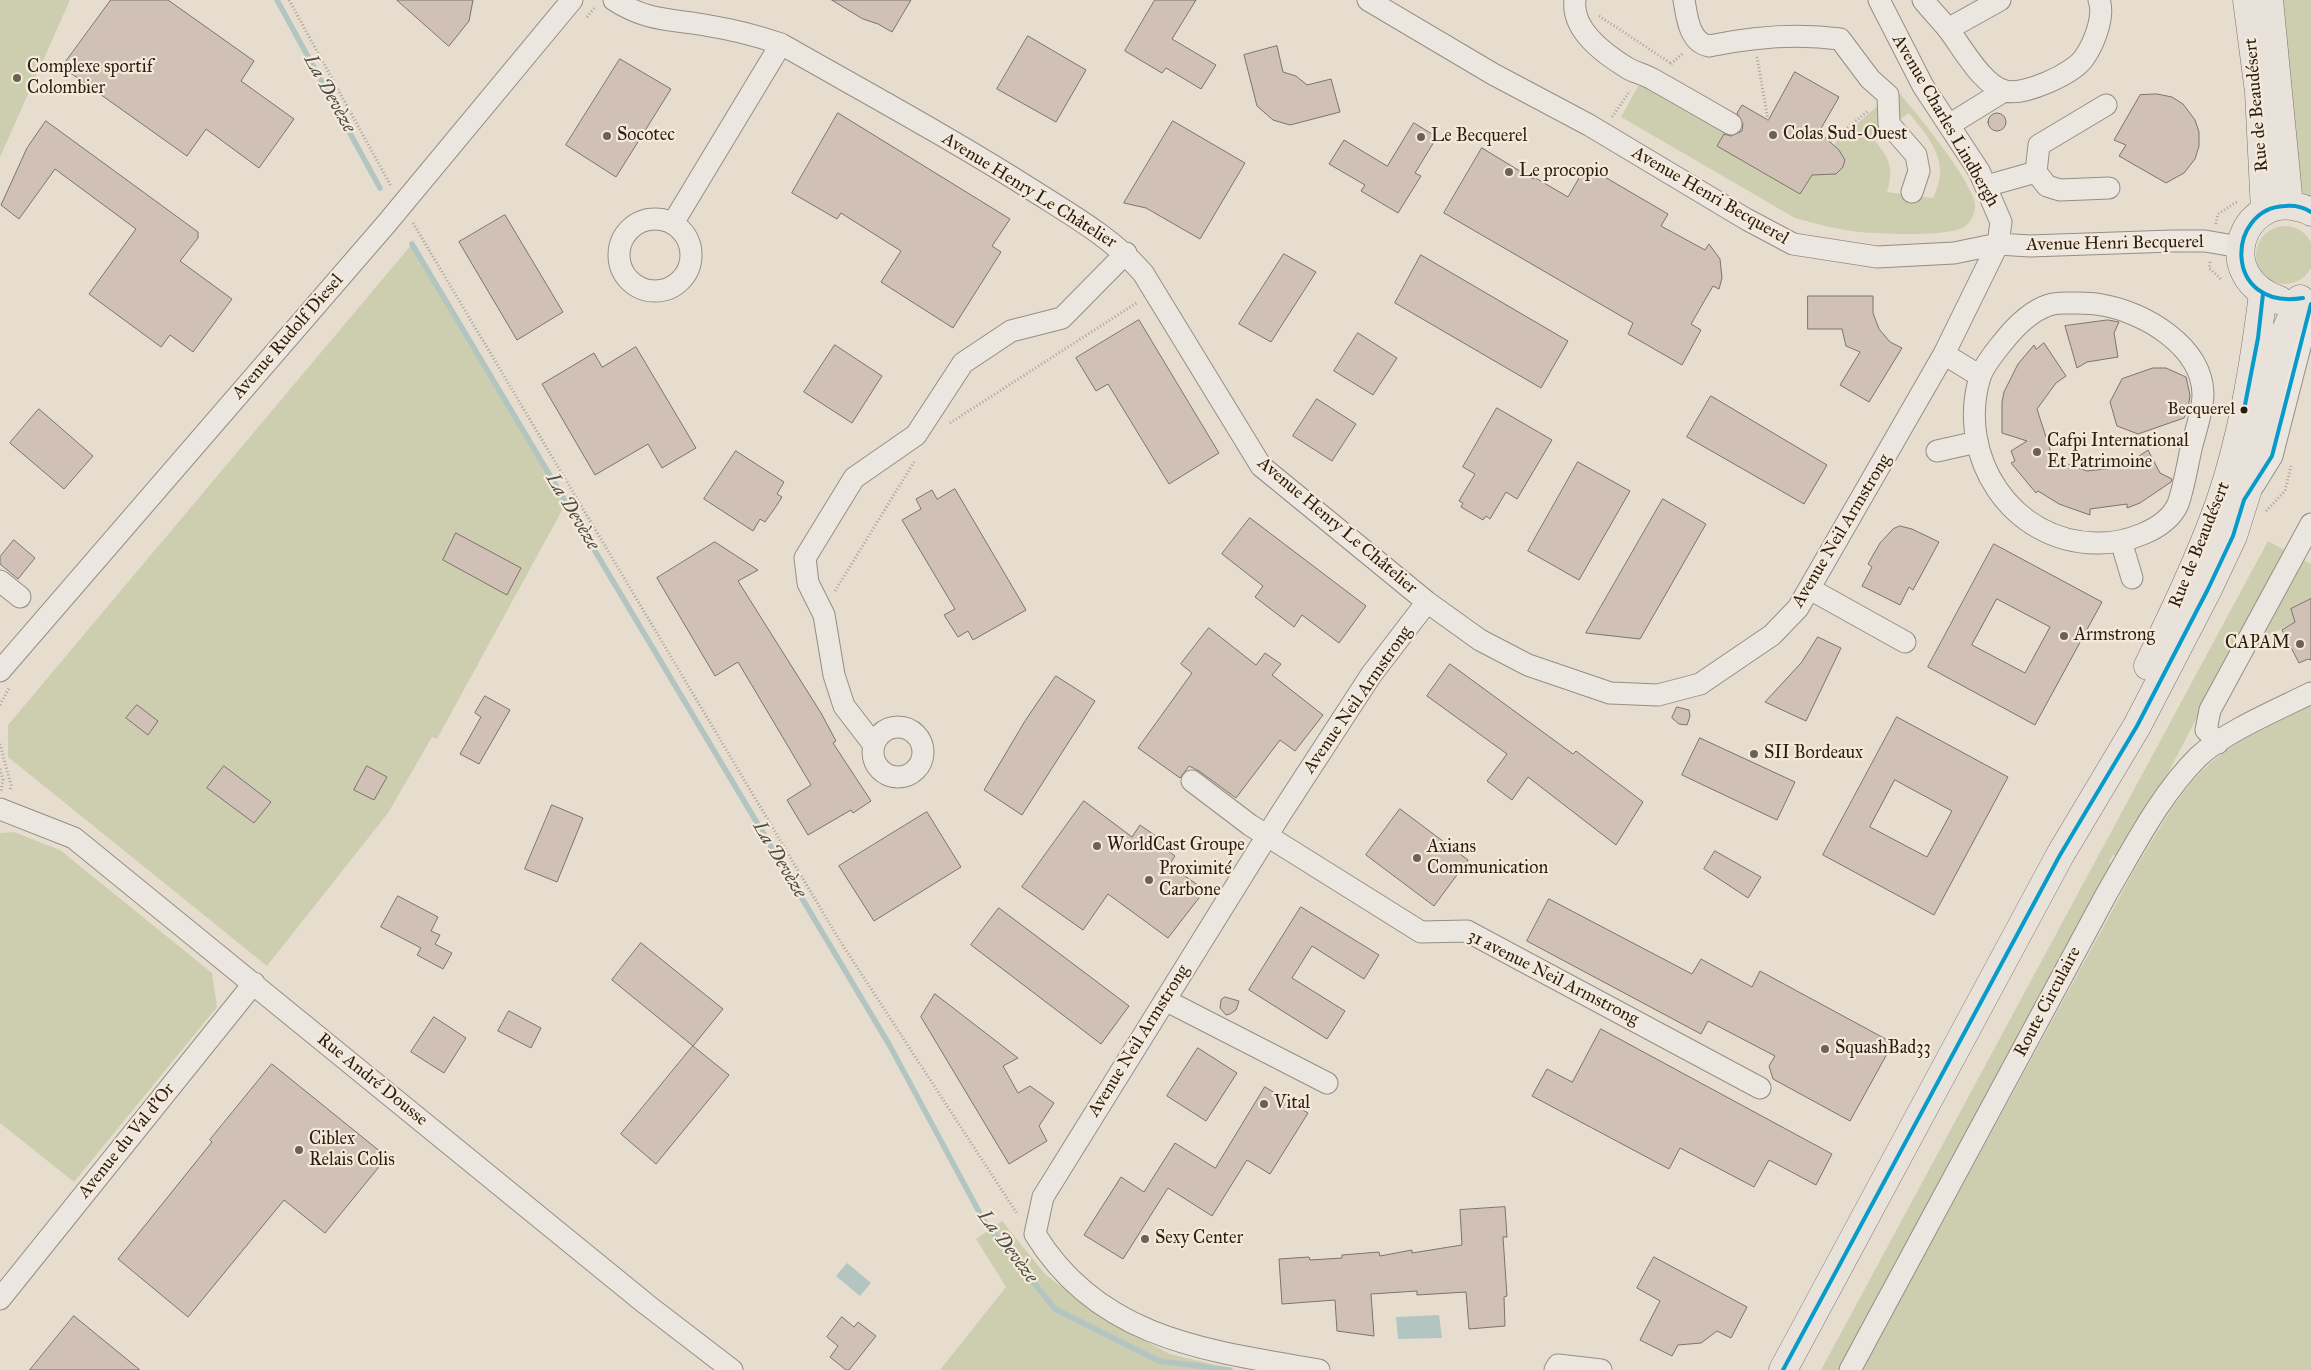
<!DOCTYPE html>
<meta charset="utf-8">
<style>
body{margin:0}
canvas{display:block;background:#e6ddcf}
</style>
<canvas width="2311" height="1370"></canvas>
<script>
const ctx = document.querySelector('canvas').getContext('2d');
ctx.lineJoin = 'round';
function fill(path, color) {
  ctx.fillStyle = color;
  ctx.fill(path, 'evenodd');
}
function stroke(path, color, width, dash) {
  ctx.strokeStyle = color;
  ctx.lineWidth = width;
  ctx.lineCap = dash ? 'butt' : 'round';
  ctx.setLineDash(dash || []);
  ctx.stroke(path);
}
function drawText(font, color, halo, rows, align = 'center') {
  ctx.font = font + ' "IM FELL Great Primer",serif';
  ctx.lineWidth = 4.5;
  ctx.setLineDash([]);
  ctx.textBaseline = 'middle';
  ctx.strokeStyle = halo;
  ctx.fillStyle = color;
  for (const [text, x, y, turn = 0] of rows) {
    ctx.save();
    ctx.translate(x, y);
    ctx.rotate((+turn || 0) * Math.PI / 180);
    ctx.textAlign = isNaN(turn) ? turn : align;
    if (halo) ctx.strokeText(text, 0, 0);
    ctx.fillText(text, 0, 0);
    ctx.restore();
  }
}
fill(new Path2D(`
 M0,0H70L0,157Z
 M2279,0H2311V204L2302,191L2300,179Z
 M1641,81L1726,131L1718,146L1800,194L1813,173C1826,177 1841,177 1844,162L1842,154L1834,144L1882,102L1887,127L1871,136C1888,156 1895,166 1887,192L1933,198C1951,161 1931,141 1909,113L1898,121L1896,96L1900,94C1918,115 1971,179 1975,204C1976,212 1971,223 1964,227C1949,237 1878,234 1858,232C1837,229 1816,224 1795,218L1621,117Z
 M2256 255a29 29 0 1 1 58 0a29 29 0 1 1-58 0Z
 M412,244L566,503L437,739L432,737L388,813L267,966L8,757V725Z
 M2268,541L2285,550L2169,771L2119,857L2113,855L2109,862L2113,866L1843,1370H1821Z
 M2302,559L2311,564V599L2291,609L2295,622L2256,642Z
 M2311,704V1370H1862L2136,867C2157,834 2177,794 2206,767C2231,743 2279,719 2311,704Z
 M14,832L60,850L212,973L217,1007L74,1182L0,1123V833Z
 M1002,1221L1045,1274L1100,1317L1170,1354L1236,1370H940L1006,1287L976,1239Z`), '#cdceb0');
fill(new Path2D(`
 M847,1263L871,1283L860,1296L836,1276Z
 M1439,1315L1442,1338L1398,1339L1396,1317Z`), '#b2c5c1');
stroke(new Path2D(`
 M277,0L380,188
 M412,244L890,1046L984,1221L1055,1309L1159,1361L1230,1370`), '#b2c5c1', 5.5);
const building = new Path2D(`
 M111,0H168L254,61L241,81L294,119L259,168L206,129L187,156L62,67Z
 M397,0H473L469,21L449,46Z
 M832,0H911L892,32L878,24L863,19Z
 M1155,0H1196L1172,39L1216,65L1201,89L1166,68L1162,73L1125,51Z
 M1028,36L1086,70L1056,122L997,89Z
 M1277,46L1283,72L1296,76L1307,85L1331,79L1340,112L1290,125L1273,120L1257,106L1244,55Z
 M620,59L671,89L616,177L566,145Z
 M1795,72L1839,97L1819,132L1839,150L1845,160L1843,167L1836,174L1812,175L1800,194L1717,146L1724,134L1731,136L1742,131L1743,124L1737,113L1742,105L1768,120Z
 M2157,94L2172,97L2183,104L2195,120L2199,132V146L2195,159L2184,173L2166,183L2119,156L2126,145L2114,140L2140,95Z
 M838,113L1010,219L992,246L1001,252L953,328L881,282L901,251L841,213L837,219L792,193Z
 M1988 122a9 9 0 1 1 18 0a9 9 0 1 1-18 0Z
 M46,121L198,232V238L180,261L232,299L193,352L170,335L161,347L89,294L136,229L55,169L19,219L1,205L27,148Z
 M1173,121L1245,163L1200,239L1146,208L1124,203Z
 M1414,123L1437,137L1415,173L1421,176L1398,213L1361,191L1365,185L1329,164L1344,140L1387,166Z
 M1482,148L1533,179L1534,177L1568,197L1586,166L1668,214L1661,226L1705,250L1709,244L1720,259L1722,278L1719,289L1713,286L1691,324L1701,330L1682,365L1628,334L1633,323L1444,213Z
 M505,215L563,312L517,340L459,242Z
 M1284,254L1316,272L1271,342L1239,324Z
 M1421,255L1568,341L1541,388L1395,303Z
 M1808,296H1873V313L1879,329L1890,342L1902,348L1869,402L1840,385L1860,352L1846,346L1842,329H1808Z
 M1139,320L1219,453L1169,484L1108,384L1096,391L1076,358Z
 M2108,320L2119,322L2114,333L2118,357L2087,362L2077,368L2065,326Z
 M1358,333L1397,358L1373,395L1334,371Z
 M2044,343L2066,376L2056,383L2037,409L2053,459L2087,471L2123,467L2148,450L2160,473L2172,479L2171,482L2140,503L2127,508V504L2090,509V515L2059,504L2038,491L2036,493L2011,463L2015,461L2011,451L2027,441L2002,433V402L2004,392L2018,364L2034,345L2036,349Z
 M835,345L882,376L852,423L804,392Z
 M636,347L696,448L662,468L648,444L595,475L542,384L594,353L602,367Z
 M2153,368H2166L2186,377L2190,395L2188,410L2184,418L2138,434L2117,426L2110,402L2122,379Z
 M1711,396L1827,465L1804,504L1687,437Z
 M1317,399L1356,424L1332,461L1293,436Z
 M1497,408L1552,440L1517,499L1506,492L1490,519L1486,516L1483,520L1461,507L1463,503L1459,501L1475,474L1463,467Z
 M39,409L93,456L64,489L10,443Z
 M736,451L784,482L777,494L782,497L777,505L765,522L760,519L753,531L704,499Z
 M1578,462L1630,491L1579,580L1528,551Z
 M955,489L1026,610L973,640L968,631L958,637L944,615L955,609L902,520L921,509L916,499L932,490L937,499Z
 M1663,499L1706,524L1640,639L1586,633Z
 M1250,518L1366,606L1339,643L1302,615L1294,627L1255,597L1263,586L1222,554Z
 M1900,526L1912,529L1939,542L1913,590L1909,587L1900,605L1862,586L1872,567L1868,564L1880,543L1893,529Z
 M456,533L521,568L507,595L443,560Z
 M14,540L35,558L18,579L0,564V557Z
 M715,542L758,570L738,581L821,713L836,741L833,743L871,801L853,813L851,810L808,835L787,800L811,785L738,662L715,676L657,578Z
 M1994,544L2102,602L2035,725L1928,667ZM1997,599L2050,627L2025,673L1972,645Z
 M2311,599V660L2308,659L2299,663L2282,630L2295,622L2291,609Z
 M1209,628L1256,665L1265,653L1281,664L1272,675L1323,715L1295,751L1280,740L1236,798L1199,771L1189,766L1180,778L1138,748L1192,673L1181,664Z
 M1818,637L1841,648L1806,721L1765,702L1801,663Z
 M1450,664L1573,754L1576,751L1643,802L1616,845L1528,777L1512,800L1487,781L1507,754L1427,696Z
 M1056,676L1095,701L1022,815L984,790L1025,721Z
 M485,696L510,710L479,764L460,754L481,717L475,713Z
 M137,705L158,721L148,735L126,718Z
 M1677,707L1689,710L1690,716L1687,725L1679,724L1672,718Z
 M1897,717L2008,777L1934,915L1823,855ZM1895,780L1952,811L1927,857L1870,827Z
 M1700,738L1795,782L1777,820L1682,775Z
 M224,766L271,802L254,823L207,788Z
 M367,766L387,777L374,800L354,790Z
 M1084,801L1132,837L1140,825L1166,843L1163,847L1175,856L1169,865L1205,890L1168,938L1108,894L1083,930L1022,887Z
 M552,805L583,818L557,882L525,869Z
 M1400,809L1468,860L1434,906L1366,855Z
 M927,812L961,867L874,921L839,866Z
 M1715,851L1761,877L1748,898L1704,869Z
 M398,896L438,917L431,931L440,935L435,944L452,953L443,969L417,955L421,948L381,927Z
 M1549,899L1692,974L1701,959L1752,987L1760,971L1893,1043L1850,1121L1773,1079L1769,1066L1775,1056L1708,1021L1701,1034L1527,941Z
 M1301,907L1379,955L1364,979L1312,946L1292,978L1345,1011L1327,1039L1249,990Z
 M999,908L1129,1006L1101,1044L971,945Z
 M641,943L723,1009L693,1046L612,980Z
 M935,994L1018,1058L1003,1066L1018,1093L1030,1086L1054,1103L1039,1126L1047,1141L1009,1164L921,1017Z
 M1225,997L1239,1001L1236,1010L1230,1014L1226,1015L1220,1008L1221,1000Z
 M509,1011L541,1028L531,1048L498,1031Z
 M434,1017L466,1038L444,1073L411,1052Z
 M1601,1029L1832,1154L1816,1185L1769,1160L1754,1187L1680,1148L1669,1169L1532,1096L1547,1069L1572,1082Z
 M693,1046L729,1075L656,1164L621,1134Z
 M1198,1048L1237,1073L1206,1121L1167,1096Z
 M272,1064L387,1157L325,1233L284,1200L188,1317L118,1259L212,1142L210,1140Z
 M1265,1087L1308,1113L1270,1174L1247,1160L1212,1216L1168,1188L1123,1259L1084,1235L1121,1177L1144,1192L1175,1143L1215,1168Z
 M1505,1207L1507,1237H1503L1507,1296L1504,1297L1505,1326L1469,1329L1466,1292L1417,1295V1291L1371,1294L1374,1336L1337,1331L1335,1300L1282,1304L1279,1259L1309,1257L1310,1260L1342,1258V1255L1379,1252L1380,1256L1412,1250V1253L1462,1245L1460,1210Z
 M1654,1257L1747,1307L1731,1338L1717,1331L1701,1343L1678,1345L1672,1356L1640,1340L1660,1301L1637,1288Z
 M74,1316L140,1370H30Z
 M842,1317L854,1327L858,1322L876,1336L849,1370H846L830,1357L838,1346L827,1337Z`);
fill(building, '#d0c0b6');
stroke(building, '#7b746c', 1);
const minor = new Path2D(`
 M614,0C648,22 673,19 710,26C735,30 758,36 781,44C867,93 954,140 1037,193C1075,217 1113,239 1143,273L1261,466L1427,602L1480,640L1528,665L1610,693L1658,695L1700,684L1772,635L1798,608L1944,354L1998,244L2001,222L1979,171L1923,86L1879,0
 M1368,0L1493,74L1589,125L1746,219L1793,244L1877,257L1954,253L1998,244L2030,246L2172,241H2205L2240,247
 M1575,0C1571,31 1606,55 1629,69C1637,73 1646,75 1654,80C1679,94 1705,109 1731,124
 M1684,0C1687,17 1689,42 1709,46C1752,37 1795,33 1840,39L1870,79L1888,95L1889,124L1916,155L1919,171L1912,192
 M1923,0C1931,10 1940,19 1948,29C1962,47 1982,85 2005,91C2024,96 2073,74 2084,58C2094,44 2105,16 2099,0
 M1948,29L2000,0
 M1949,125L2004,91
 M2036,172L2039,145L2106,105
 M1986,186L2036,172L2047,186L2060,190L2109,188
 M619 255a36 36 0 1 1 72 0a36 36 0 1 1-72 0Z
 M673,223L781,44
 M2076,303C2084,303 2093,303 2102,305C2144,312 2202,346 2203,394C2203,411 2195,432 2191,449C2187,467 2184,487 2178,504C2166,531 2123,544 2096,543C2011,542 1956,456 1980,377C1984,365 1995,352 2003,342C2014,328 2031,311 2049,305C2057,302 2068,303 2076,303Z
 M1944,354L1980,376
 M1937,451L1977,442
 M2254,485L2272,456L2311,304
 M2121,541L2132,578
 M0,581L20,597
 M1810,589L1905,642
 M0,671L387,223L572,0
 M873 752a25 25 0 1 1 50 0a25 25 0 1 1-50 0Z
 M2218,743L2206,730L2210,710L2311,524
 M874,745L844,706L834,675L824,615L808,583L805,558L854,478L916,435L963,363L1011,331L1062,318L1126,253
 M1192,781L1250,825L1421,932L1467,931L1760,1088
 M0,809L74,838L646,1304L732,1370
 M1165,1000L1327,1083
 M0,1299L254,983
 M1319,1370C1208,1351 1099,1339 1035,1234L1043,1197L1280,815L1371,675L1427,602
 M1555,1370L1558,1365L1601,1370
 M1850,1370L2107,893C2134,847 2160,795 2198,757C2226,731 2277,710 2311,693`);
const major = new Path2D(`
 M2247,0L2259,92L2265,211
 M2269,0L2289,205
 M2279,300C2211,276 2243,194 2297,207C2302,208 2307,209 2311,212
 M2148,666C2174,612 2200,558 2220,502C2243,435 2254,364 2263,294
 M1783,1370L2060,855L2137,726L2208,589L2233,536L2251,479L2281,341L2300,299`);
stroke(minor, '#958e85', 23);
stroke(major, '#7b746c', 29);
stroke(new Path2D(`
 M289,0L391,186
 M1599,16L1672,64
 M587,17L596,6
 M1757,57L1768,120
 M1671,64L1683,53
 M1612,117L1630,91
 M1831,141L1868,111
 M413,223L840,941L1018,1215
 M2216,224L2218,214L2238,201
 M2210,262L2209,268L2222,280
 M950,423L1138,302
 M2266,511L2285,491L2291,466
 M835,591L914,462
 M0,705L9,688
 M0,744L11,785L10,791
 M0,769L3,780L1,791`), '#a7a29c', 3, [1, 2.5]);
stroke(minor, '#ebe6e0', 21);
stroke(major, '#e8e2db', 28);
stroke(new Path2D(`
 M2303,298C2222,311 2226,208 2285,206C2295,205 2303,207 2311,212
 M2244,410L2258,338L2263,294
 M1783,1370L2060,855L2137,726L2208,589L2233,536L2244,500L2272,456L2311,304`), '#069bcb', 4);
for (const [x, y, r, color] of [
 [17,78,5,"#6c6155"],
 [1773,135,5,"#6c6155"],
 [607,136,5,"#6c6155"],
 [1421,137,5,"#6c6155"],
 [1509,172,5,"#6c6155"],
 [2244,410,4.5,"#2a1e14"],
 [2037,452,5,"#6c6155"],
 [2064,636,5,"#6c6155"],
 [2300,644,5,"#6c6155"],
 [1754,754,5,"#6c6155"],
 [1097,846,5,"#6c6155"],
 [1417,858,5,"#6c6155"],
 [1149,880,5,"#6c6155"],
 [1825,1049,5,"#6c6155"],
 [1264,1104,5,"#6c6155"],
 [299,1150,5,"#6c6155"],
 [1145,1239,5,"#6c6155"]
]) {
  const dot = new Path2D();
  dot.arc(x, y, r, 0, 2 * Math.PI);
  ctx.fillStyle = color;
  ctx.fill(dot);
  stroke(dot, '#f5eada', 2);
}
drawText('17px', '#2a1e14', '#f5eada', [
 ["Becquerel",2235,410]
], 'right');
drawText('18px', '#2a1e14', '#f5eada', [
 ["Complexe sportif",27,68],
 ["Colombier",27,89],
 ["Colas Sud-Ouest",1783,135],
 ["Socotec",617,136],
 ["Le Becquerel",1431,137],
 ["Le procopio",1519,172],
 ["Cafpi International",2047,442],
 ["Et Patrimoine",2047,463],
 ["Armstrong",2074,636],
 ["CAPAM",2290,644,"right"],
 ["SII Bordeaux",1764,754],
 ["WorldCast Groupe",1107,846],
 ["Axians",1427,848],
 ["Communication",1427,869],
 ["Proximité",1159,870],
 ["Carbone",1159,891],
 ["SquashBad33",1835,1049],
 ["Vital",1274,1104],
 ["Ciblex",309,1140],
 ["Relais Colis",309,1161],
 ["Sexy Center",1155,1239]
], 'left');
drawText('18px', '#2a1e14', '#f5eada', [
 ["Rue de Beaudésert",2257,105,-95],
 ["Avenue Charles Lindbergh",1945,121,60],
 ["Avenue Henry Le Châtelier",1029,191,32],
 ["Avenue Henri Becquerel",1710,196,30],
 ["Avenue Henri Becquerel",2115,244,-1],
 ["Avenue Rudolf Diesel",288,337,-49],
 ["Avenue Henry Le Châtelier",1337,526,40],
 ["Avenue Neil Armstrong",1842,531,-59],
 ["Rue de Beaudésert",2200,545,-68],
 ["Avenue Neil Armstrong",1358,700,-55],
 ["31 avenue Neil Armstrong",1553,978,27],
 ["Route Circulaire",2048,1002,-62],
 ["Avenue Neil Armstrong",1139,1041,-58],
 ["Rue André Dousse",372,1080,39],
 ["Avenue du Val d'Or",127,1141,-51]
]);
drawText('italic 19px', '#4c4d46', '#f5eada', [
 ["La Devèze",329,94,61],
 ["La Devèze",572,512,59],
 ["La Devèze",779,860,59],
 ["La Devèze",1007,1247,53]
]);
</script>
